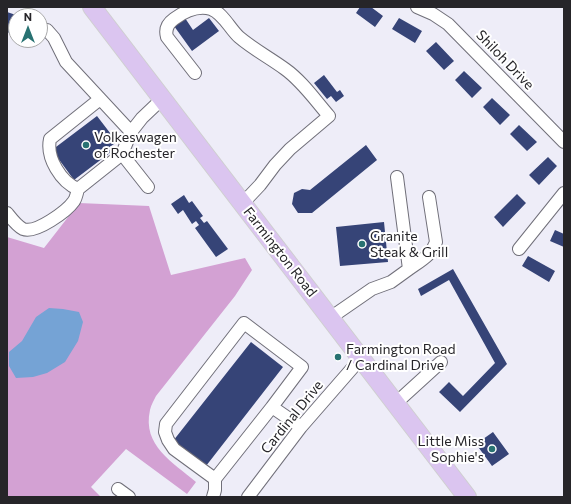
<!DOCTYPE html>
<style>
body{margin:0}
#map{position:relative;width:571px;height:504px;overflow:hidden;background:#eeedf8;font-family:Commissioner,sans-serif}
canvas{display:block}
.frame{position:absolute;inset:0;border:8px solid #262529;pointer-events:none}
.north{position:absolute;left:8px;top:8px;width:40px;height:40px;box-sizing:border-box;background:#fff;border:1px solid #a8a8a9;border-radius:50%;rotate:0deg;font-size:11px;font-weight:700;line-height:16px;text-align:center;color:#262529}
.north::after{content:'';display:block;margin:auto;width:14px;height:18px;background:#287272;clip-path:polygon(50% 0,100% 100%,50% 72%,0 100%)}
</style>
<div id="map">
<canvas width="571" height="504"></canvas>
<div class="frame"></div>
<div class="north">N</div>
</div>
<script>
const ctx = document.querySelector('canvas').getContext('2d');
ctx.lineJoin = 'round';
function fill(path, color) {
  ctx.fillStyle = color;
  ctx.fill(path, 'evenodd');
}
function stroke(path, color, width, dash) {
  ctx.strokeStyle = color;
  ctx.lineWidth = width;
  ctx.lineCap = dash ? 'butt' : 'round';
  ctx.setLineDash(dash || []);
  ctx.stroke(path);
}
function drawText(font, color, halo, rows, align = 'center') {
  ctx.font = font + ' Commissioner,sans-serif';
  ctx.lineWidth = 4;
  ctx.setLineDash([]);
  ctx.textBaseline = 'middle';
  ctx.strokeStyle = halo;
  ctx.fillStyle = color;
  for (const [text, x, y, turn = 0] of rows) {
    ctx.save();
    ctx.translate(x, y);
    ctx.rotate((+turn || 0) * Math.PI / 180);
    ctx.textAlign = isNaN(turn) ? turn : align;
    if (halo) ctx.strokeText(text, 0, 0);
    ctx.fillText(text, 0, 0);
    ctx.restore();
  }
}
fill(new Path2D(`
 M79,203L149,206L171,275L245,258L252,270L235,296L156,396C154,400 151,405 150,410C142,446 173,462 196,482L187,494L126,449L91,487L101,497H7V237L44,248Z`), '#d3a1d3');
fill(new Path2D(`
 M49,308L63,309L79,312L83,322L78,341L65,362L47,373L33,377L16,378L9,366V352L22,341L36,317Z`), '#75a3d5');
fill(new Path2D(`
 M360,7H371L383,16L375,27L356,13Z
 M7,12L16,15V35L7,32Z
 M185,18L193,30L209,18L219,31L192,51L174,26Z
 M399,18L422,31L415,43L392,29Z
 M436,42L454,61L444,70L426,51Z
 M464,71L482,88L472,98L455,80Z
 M324,75L337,92L340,90L344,96L336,102L331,96L327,99L314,83Z
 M492,98L510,115L500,125L483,107Z
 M97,116L117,142L108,148L111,152L74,180L52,150Z
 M519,125L537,142L527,151L510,134Z
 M366,145L377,160L312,213H298L292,204L294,193L302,189L310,190Z
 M548,157L557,166L539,185L529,175Z
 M517,194L526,203L503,227L494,217Z
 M184,195L189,203L192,201L203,216L200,218L204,223L207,221L228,249L216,257L195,228L199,225L196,221L192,224L183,210L178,214L171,204Z
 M384,222L388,262L340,266L336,227Z
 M555,230L564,234V247L550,241Z
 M528,256L555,271L549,282L522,266Z
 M453,269L507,364L460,412L439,392L449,382L463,396L495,363L449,280L421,296L418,289Z
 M251,342L283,367L206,466L173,441Z
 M493,432L509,454L492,466L476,444Z`), '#364477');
const minor = new Path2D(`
 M417,7L433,14L448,24L564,142
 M47,30L54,38L66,62L131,132
 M195,73L167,37C165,30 167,24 174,19C185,11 197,5 211,9C223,13 230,29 239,37C253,49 270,58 285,69C302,81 315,100 329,116L290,149L275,165L260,185L242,204
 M100,99L50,139C46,158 61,182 78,189L122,154L131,132L142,118L162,99
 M122,154L148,187
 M7,213C11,218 17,226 23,229C36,234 67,211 74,201C76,198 77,193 78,189
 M519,249L564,193
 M409,269C420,261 432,255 436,242L429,197
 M330,318L372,289L391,282L409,269L397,177
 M396,403L441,362
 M272,407L302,367L244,323L166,424L165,432L168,440L174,449L215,479L272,407L301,427
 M118,489L129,497
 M213,497L215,490V479
 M248,497L301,427L362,357`);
const highway = new Path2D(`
 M92,7L467,497`);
stroke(minor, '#706f79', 14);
stroke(highway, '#cfcfd0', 20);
stroke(minor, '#fff', 12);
stroke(highway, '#dbc5f0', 18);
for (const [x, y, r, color] of [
 [86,145,4,"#287272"],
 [362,244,4,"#287272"],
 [338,357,4,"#287272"],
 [492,449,4,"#287272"]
]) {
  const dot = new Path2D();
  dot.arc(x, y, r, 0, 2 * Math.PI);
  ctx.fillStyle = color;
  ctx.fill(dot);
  stroke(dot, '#fff', 1.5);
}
drawText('14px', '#262529', '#fff', [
 ["Shiloh Drive",505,60,46],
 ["Farmington Road",280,252,52],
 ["Cardinal Drive",292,417,-51]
]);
drawText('14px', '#262529', '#fff', [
 ["Volkeswagen",94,137],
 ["of Rochester",94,153],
 ["Granite",370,236],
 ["Steak & Grill",370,252],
 ["Farmington Road",346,349],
 ["/ Cardinal Drive",346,365],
 ["Little Miss",484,441,"right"],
 ["Sophie's",484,457,"right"]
], 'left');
</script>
